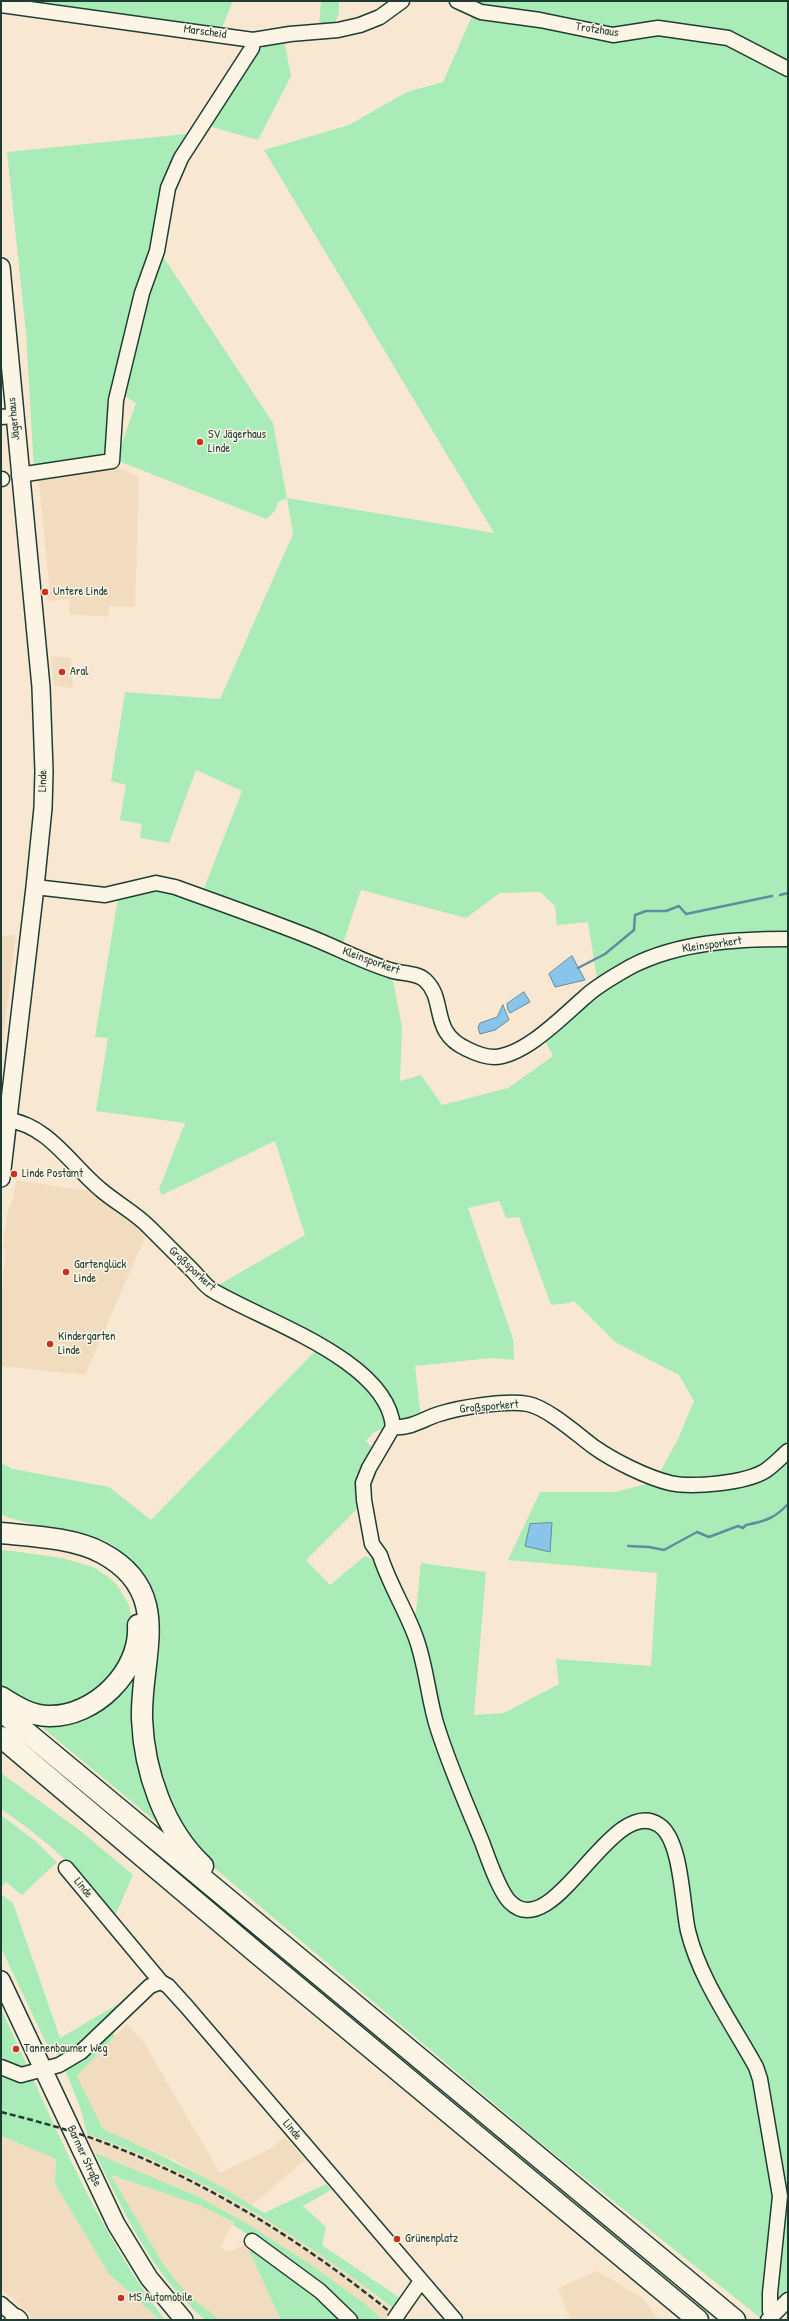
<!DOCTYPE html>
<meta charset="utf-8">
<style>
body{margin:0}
#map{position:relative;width:789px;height:2321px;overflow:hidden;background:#f8e8d1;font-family:"Patrick Hand",sans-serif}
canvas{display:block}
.frame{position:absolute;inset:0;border:2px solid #1f3d34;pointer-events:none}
</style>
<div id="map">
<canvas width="789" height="2321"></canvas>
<div class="frame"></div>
</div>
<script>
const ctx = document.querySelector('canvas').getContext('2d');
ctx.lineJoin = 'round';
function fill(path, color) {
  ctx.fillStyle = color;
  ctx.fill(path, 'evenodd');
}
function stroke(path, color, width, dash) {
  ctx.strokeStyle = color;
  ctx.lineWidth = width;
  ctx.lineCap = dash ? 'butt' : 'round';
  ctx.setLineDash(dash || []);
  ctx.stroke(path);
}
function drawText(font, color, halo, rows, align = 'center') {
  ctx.font = font + ' "Patrick Hand",sans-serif';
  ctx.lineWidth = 3;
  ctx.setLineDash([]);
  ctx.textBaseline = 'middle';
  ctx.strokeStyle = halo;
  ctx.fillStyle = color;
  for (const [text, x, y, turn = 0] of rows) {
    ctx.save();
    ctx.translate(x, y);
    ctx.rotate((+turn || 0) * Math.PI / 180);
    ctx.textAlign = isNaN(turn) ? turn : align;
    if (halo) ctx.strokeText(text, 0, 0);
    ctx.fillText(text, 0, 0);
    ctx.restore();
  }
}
fill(new Path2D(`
 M109,465L139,476L135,607L109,606L108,617L70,614L69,599L48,601L47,593L50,594L38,474Z
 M51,656L71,658L73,688L54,686Z
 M16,935L1,1056V936Z
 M16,1180L96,1192L148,1230L85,1375L1,1366V1295L6,1250L3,1249L7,1213L14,1197Z
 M127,2024L144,2043L220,2173L273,2147L285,2137L305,2160L252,2205L174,2160L103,2130L77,2076Z
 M87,2134L169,2166L246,2207L322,2255L407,2320H382L368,2306L310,2264L246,2223L199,2197L95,2153Z
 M1,2136L56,2159L55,2184L109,2274L160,2320H32L29,2313L1,2289Z
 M110,2175L199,2205L234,2222L220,2247L229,2252L248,2243L254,2247L249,2251L281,2320H220L187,2294L163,2264Z
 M597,2271L643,2298L659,2320H570L558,2288Z`), '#f2dcc0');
fill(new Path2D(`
 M21,1H233L221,30Z
 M321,1H339V13L334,25L319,26Z
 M466,1H788V2292L763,2320L549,2150L212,1866C181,1827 156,1777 152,1726C148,1667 179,1633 142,1577C133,1562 120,1548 103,1540C89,1534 74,1534 59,1530C41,1526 24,1522 6,1517L1,1514V1463L13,1469L109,1487L151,1520L322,1344L215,1287L305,1235L275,1141L162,1195L159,1189L185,1123L96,1111L108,1038L95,1037L118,898L146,890L203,891L242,791L196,770L169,843L140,838L142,824L120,820L126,785L111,781L125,692L220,699L293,534L287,498L278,502L275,511L266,519L116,460L136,403L120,393L160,252L273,423L287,498L494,533L264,150L349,125L407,92L443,82L476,7ZM361,890L466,918L500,893L540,892L555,906L557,925L588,922L598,985L540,1032L553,1056L508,1088L442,1105L421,1075L400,1081L402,1027L392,976L339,955ZM499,1201L506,1218L519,1217L551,1305L569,1303L574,1301L615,1342L679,1375L694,1401L678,1439L655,1482L615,1492H540L508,1560L657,1573L651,1666L556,1659L559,1684L504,1713L474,1715L486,1572L421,1563L416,1612L403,1618L374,1560L365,1556L330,1585L306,1560L359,1507L374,1450L366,1441L374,1432L421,1418L415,1366L492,1358L514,1360L513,1339L468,1208Z
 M284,40L291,76L258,140L205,125L254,52L271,43Z
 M186,134L108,461L34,470L26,333L7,152Z
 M1,1537C33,1541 69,1541 99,1556C170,1591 135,1661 139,1721C141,1765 156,1804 178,1840L32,1719C45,1721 59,1723 72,1720C139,1703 170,1603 105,1563C75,1545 35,1545 1,1541Z
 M5,1550L62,1558L93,1567L107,1576L117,1585L129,1605L133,1627L129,1653L99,1693L52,1712L1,1693V1551Z
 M1,1773L82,1832L133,1875L115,1916C81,1870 47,1841 1,1809Z
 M1,1815L34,1840L57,1862L22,1895L6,1882L1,1887Z
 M1,1894L13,1903L60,2038L118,2004L112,2033L115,2036L77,2076L103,2129C159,2154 213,2179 264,2213L326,2184L331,2190L303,2206L326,2227L322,2245L400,2298L393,2308C299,2235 200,2173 87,2134L81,2110L68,2077L58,2055L47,2045L1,1948Z
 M1,2009C51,2115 94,2227 165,2320H160L109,2274L55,2184L56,2159L1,2136Z
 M95,2153L199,2197L246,2223L310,2264L368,2306L382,2320H355L258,2241L233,2225L234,2222L199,2205L111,2175L163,2264L187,2294L220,2320H205C152,2275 125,2214 95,2153Z
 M254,2247L346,2320H281L249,2251Z`), '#a9ecb7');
const water = new Path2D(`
 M572,956L585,980L555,987L549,974Z
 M524,992L530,1002L510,1013L508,1010L507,1004Z
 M503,1005L509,1020L495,1030L480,1034L478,1027L480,1023L497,1017Z
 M552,1523L550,1552L525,1546L530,1524Z`);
fill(water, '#8ac4e9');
stroke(water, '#5f8ea1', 1);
stroke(new Path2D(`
 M780,895L788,893
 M578,968L605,954L634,930L635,915L646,911H666L679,906L686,914L772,896
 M628,1546L649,1547L664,1550L697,1532L709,1537L738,1526L743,1528L746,1525C766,1521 775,1518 788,1504`), '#5f8ea1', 2.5);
const minor = new Path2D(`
 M457,1L481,12L540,20L613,35L658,28L728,38L788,69
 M1,5L253,40L290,34L338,30L360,25L380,17L402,1
 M1,417L14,416
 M19,475L112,461L116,400L142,293L157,251L168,188L181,158L252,48L253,40
 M1,479H2
 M35,887L105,895L156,883L175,887C219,903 262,918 305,935C334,946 361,961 390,970C400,974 416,972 425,980C447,1000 429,1032 467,1049C475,1053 485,1057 494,1057C525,1056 563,1016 585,997C598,985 616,975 632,966C679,942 736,939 788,939
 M8,1120C48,1125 71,1165 100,1189C116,1203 136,1213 150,1228C164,1242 179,1257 193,1271C199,1277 205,1286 212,1290C261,1320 388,1360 393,1427L369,1468L363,1483L364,1500L372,1544L380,1555C389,1584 406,1610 416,1638C426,1666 428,1695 436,1723C448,1763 466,1803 482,1842C488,1858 499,1891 510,1902C555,1946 611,1793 659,1825C682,1840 682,1905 688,1931C700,1980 732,2023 756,2067L760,2079L780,2196L770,2293V2311L772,2315
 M393,1427C410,1429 423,1419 439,1414C461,1407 506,1400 528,1404C548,1408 578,1435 594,1447C614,1461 646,1477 670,1483C693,1488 745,1483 765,1471C774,1465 781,1457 788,1451
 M66,1868L161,1982L168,1986L187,2007L455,2320
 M1,2067L21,2075L59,2065L81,2052L150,1986L161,1982
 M252,2241L320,2291L350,2320
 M1,2304L17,2318
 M400,2311L421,2281
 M768,2320L788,2300`);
const major = new Path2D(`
 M1,267L41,687L44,771L43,808L35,887L1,1178
 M1,1980L116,2224L149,2278L184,2320
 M14,2320L17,2318L19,2320`);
const highway = new Path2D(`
 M1,1533C31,1536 75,1538 102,1553C175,1592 140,1656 142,1719C144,1771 164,1830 203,1866
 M1,1697C15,1706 31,1716 49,1716C94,1717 141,1672 138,1625
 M1,1711L735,2320
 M1,1737L259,1955L698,2320`);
stroke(minor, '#1f3d34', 17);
stroke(major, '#1f3d34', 20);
stroke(highway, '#1f3d34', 23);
stroke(minor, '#fcf5e5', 14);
stroke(major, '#fcf5e5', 17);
stroke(highway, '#fcf5e5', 20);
stroke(new Path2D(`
 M1,2112C36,2121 71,2130 105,2143C213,2184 311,2247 400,2320`), '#1f3d34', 2.5, [6, 3]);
const minorBridge = new Path2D(`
 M394,2320L400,2311`);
stroke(minorBridge, '#1f3d34', 17, []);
stroke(minorBridge, '#fcf5e5', 14);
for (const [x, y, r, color] of [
 [200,442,4,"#c8321e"],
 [45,592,4,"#c8321e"],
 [62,672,4,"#c8321e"],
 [14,1174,4,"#c8321e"],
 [66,1272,4,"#c8321e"],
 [50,1344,4,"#c8321e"],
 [16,2049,4,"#c8321e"],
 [397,2239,4,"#c8321e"],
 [121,2298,4,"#c8321e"]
]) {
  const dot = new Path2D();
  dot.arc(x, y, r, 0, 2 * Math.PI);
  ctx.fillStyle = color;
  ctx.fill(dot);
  stroke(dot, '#fcf5e5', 1.5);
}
drawText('12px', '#1f3d34', '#fcf5e5', [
 ["Trotzhaus",597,30,9],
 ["Marscheid",205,32,8],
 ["Jägerhaus",14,419,-96],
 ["Linde",43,781,-89],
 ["Kleinsporkert",712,945,-8],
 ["Kleinsporkert",371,961,20],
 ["Großsporkert",192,1269,43],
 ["Großsporkert",489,1407,-5],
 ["Linde",83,1888,50],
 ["Linde",292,2130,50],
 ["Barmer Straße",84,2156,65]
]);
drawText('12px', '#1f3d34', '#fcf5e5', [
 ["SV Jägerhaus",208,435],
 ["Linde",208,449],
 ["Untere Linde",53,592],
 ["Aral",70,672],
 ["Linde Postamt",22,1174],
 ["Gartenglück",74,1265],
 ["Linde",74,1279],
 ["Kindergarten",58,1337],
 ["Linde",58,1351],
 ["Tannenbaumer Weg",24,2049],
 ["Grünenplatz",405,2239],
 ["MS Automobile",129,2298]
], 'left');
</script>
